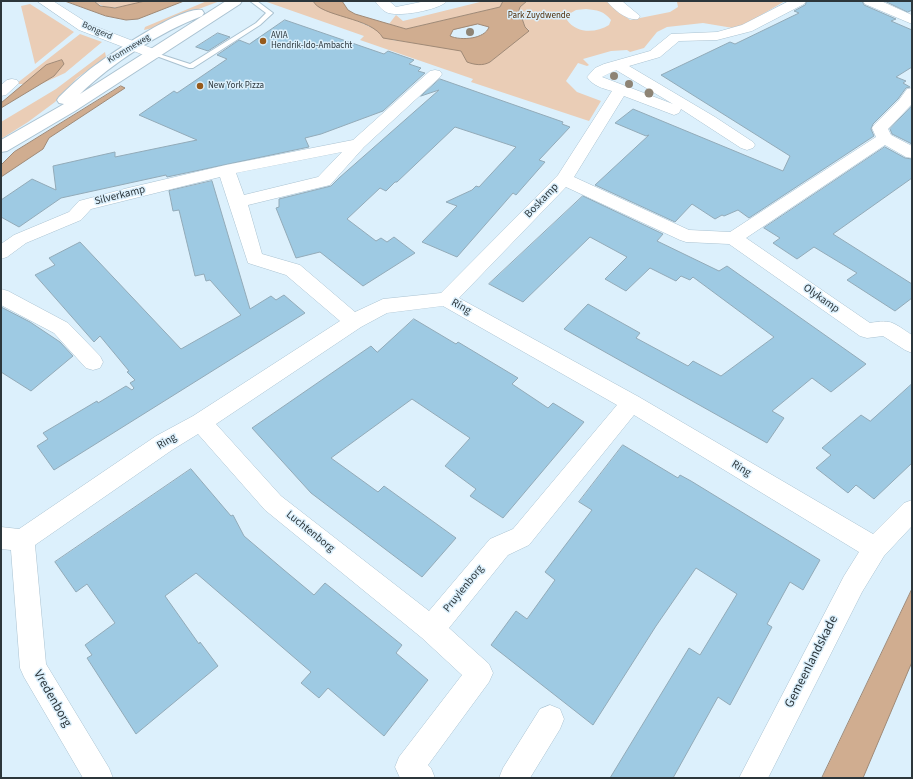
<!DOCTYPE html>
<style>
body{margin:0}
#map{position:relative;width:913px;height:779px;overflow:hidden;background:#dcf0fc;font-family:"Source Sans 3",sans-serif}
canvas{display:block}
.frame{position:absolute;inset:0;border:2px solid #2c363b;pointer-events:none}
</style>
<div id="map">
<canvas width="913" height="779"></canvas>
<div class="frame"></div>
</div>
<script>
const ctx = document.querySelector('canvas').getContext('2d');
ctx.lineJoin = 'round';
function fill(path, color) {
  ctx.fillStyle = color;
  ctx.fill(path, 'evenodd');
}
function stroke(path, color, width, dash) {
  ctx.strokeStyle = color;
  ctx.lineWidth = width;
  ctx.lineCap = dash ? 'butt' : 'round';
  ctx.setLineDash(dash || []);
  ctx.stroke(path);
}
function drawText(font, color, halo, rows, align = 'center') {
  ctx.font = font + ' "Source Sans 3",sans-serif';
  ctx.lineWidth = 3;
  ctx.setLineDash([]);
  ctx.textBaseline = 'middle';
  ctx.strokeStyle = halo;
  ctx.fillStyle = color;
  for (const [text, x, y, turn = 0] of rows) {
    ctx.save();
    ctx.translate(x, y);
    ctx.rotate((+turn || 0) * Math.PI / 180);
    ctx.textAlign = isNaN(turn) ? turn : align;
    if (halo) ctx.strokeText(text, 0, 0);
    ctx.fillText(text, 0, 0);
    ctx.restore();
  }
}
fill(new Path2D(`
 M94,1H145C128,5 109,13 94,1Z
 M207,1H220L188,13L158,27L144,30L145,27Z
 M264,1H313L314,3L328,11L348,17L379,31L392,40L447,47L462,51L466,59L490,62L529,30L525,27L519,10L520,7L527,1H606L630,20L670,12L678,7L677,2L681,1H785L756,18L753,22L733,28L703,23L667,27L657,32L644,48L630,52L627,50L611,51L583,59L589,65L587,66L578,63L566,81L577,92L601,101L589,121L471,82L473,79L360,40L364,36ZM586,9C597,10 604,11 611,20L609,25C596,33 577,34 567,20L569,14L576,10Z
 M484,1H503L500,7L406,29L389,24L396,15L403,21Z
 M30,4L74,32L35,64L21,6Z
 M80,34L102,42L65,73L39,85L54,76L25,84H16Z
 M105,52L106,57L77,78L55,102L28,122L1,139V122L56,89Z`), '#eacdb6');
const water = new Path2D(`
 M65,1H94L100,6L115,8L145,1H184L138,19L126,20L106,16Z
 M313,1H342L348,10L355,14L406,29L500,7L503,1H527L520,7L519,10L525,27L529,31L490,62C483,66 475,65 467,62L461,51L383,38C372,17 320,17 313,1ZM478,24L489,27C485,39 461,41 450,36L453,30Z
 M62,60L64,64L54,76L1,108V103L46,65Z
 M121,86L125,88L49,138L43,149L1,177V165L14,152Z
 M912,589V662L863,778H822Z`);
fill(water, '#d0ad90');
stroke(water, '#9f8976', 1);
const building = new Path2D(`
 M807,1H862L864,5L896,19L891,21L912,30V67L896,77L906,81L903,83L910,87L906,88L898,99L873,124L871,129L874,136L749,218L738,210L724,216L722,215L715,219L692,204L675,222L595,185L649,135L646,136L615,123L633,109L783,171L790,156L661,75L730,42L735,44L799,13L794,11L805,5Z
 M885,1H912V10L908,12Z
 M285,20L384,54L388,51L414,60L409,64L421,68L418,71L425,73L383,111L321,134L305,138L309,147L167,177L166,175L61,198L19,227L1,217V200L32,179L56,190L53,166L115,152V157L197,140L139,115L174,91L177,93L227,59L217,55L239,40L249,44Z
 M218,33L230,37L208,51L196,47Z
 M440,79L563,122L562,124L570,127L539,160L545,162L516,195L513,193L457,257L422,242L457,206L446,202L472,190L476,186L479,187L516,147L455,127L397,182H395L386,191L380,188L347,219L376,241L381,238L387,242L394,237L415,253L363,286L320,252L296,258L276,208L279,207V199L331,186L339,178L439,90L421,96Z
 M912,106V144L892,134L890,129Z
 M885,147L905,158L912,159V178L833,234L912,284V298L895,311L847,280L857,273L814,247L797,259L773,243L780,238L764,228Z
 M212,181L250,309L271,296L276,300L284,295L305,313L54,470L37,446L48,439L43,433L97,401L98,403L126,386L132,390L134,388L130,383L135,380L127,372L129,371L100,336L94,342L35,275L55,265L49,258L80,242L181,349L241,315L210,280L206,281L204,274L195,276L179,210L173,211L169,191Z
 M583,196L663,234L657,241L719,271L727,266L866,364L831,392L812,378L772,411L784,418L767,443L564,329L588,304L640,333L636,338L688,366L693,361L721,376L774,337L693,277L690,280L681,276L676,281L650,268L626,291L605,279L627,257L590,237L523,302L489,284Z
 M1,307L30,322L60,342L73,356L31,391L1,372Z
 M414,319L456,344L458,342L518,378L512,384L548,408L553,403L584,422L503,518L470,496L476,489L445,466L470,438L412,399L331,458L378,492L384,486L456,538L422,577L311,493L252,428L371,346L377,352Z
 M912,384V463L874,499L856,485L848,493L816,468L831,455L822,448L861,415L870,421Z
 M623,445L678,478L680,475L691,481L820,560L803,590L790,582L767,624L772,627L730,705L718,697L673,778H610L689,648L700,655L737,594L696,568L656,626L593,725L491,645L516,611L527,619L555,580L545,572L592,510L579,502Z
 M191,469L231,516L233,515L244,536L284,570L314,595L325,583L402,645L396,653L428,680L384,736L328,688L319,698L301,683L311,672L196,573L165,596L199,644L200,642L218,666L136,734L87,658L92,655L85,645L115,623L87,584L76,592L55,562Z`);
fill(building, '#9ecae3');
stroke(building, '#92aab8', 1);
const service = new Path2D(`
 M250,1H257L273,13L260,25L193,68H189L151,54L156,53L190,64L256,23L266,13Z`);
const minor = new Path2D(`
 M37,1H53L89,24L159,51L161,54L159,57L154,58L149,57L79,30Z
 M375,1H389L396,7L426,1H447C440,10 396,18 386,12C382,10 378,5 375,1Z
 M607,1H622L640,16L638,19C627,21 613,9 607,1Z
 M789,1H806L804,4L752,31L717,40L679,41L660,57L629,66L715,117L753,142L755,145L753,148L747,150L741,148L681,109L679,113L674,115L624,96L574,177L689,230L730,232L876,137L872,128L874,125L899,100L907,89L912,88V104L888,129L891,135L912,146V158L906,157L885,145L746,238L870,323C893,319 893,323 912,335V353L905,350L883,336L867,338L860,336L729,244L686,242L680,240L566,187L459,298L639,397L873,534L904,503L912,500V526L884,556L862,592L768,778H739L844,576L859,552L634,415L529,545L508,555L449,628L489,664L493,673L489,682L428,765L431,768L435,778H400L395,767L399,757L462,675L422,638L265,510L198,434L172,450L35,545L46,664L109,768L113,778H83L24,677L20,668L11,550L1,549V527L19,529L156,436L193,416L340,321L286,275L248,263L220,177L91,209L81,220L26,243L7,257L1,259V244L14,235L69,212L79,201L128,188L226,165L353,140L430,71L435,70L440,71L442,74L440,77L364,147L330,185L248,205L262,254L300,265L355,312L383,299L441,293L558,175L612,91C602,88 593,86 587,77L595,68L604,64L650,51L671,34L717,32L742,25ZM616,70L673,104L602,77ZM342,152L318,177L244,195L236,173ZM443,306L617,405L513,529L490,539L429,611L281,496L216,424L361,327L387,313Z
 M863,1H881L912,15V24L865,4Z
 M12,79L17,80L19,83L6,95L1,96V85L7,80Z
 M1,289L8,291L68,323L100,356L103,362L100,368L93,370L86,368L54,333L1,305Z
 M550,705L560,709L564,719L560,729L530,778H499L503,768L540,709Z`);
const tertiary = new Path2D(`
 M226,1H242L240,4L75,111L7,151L1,152V140L64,104L59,103L57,100L59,97C69,87 79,78 89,70C107,56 182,5 202,10L204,13L202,16C160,32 112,63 80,94Z`);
stroke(service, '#aac2d1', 2);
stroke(minor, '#aac2d1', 1);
stroke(tertiary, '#aac2d1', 2);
fill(service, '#fff');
fill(minor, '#fff');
fill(tertiary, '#fff');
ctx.fillStyle = '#8e8475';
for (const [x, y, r] of [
 [470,32,4],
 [614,76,4],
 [629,84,4],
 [649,93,4.5]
]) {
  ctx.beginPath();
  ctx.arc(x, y, r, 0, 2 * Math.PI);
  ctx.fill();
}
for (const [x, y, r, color] of [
 [263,41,4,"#965a1c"],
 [200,86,4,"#965a1c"]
]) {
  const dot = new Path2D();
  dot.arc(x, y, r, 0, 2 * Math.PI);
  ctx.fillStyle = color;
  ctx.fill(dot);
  stroke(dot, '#dcf0fc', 1.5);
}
drawText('9px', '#4e2b06', '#dcf0fc', [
 ["Park Zuydwende",539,16]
]);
drawText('9px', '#2c363b', '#dcf0fc', [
 ["Bongerd",97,31,24],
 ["Krommeweg",129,49,-31]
]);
drawText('9px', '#2c363b', '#dcf0fc', [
 ["AVIA",271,36],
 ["Hendrik-Ido-Ambacht",271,46],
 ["New York Pizza",208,86]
], 'left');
drawText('11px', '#2c363b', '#dcf0fc', [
 ["Silverkamp",120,196,-14],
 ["Boskamp",542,201,-46],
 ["Olykamp",821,299,35],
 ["Ring",461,307,29],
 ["Ring",167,442,-31],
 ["Ring",741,469,31],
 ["Luchtenborg",310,532,39],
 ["Pruylenborg",464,589,-51]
]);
drawText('13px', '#2c363b', '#dcf0fc', [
 ["Gemeenlandskade",812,662,-63],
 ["Vredenborg",52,699,60]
]);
</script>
